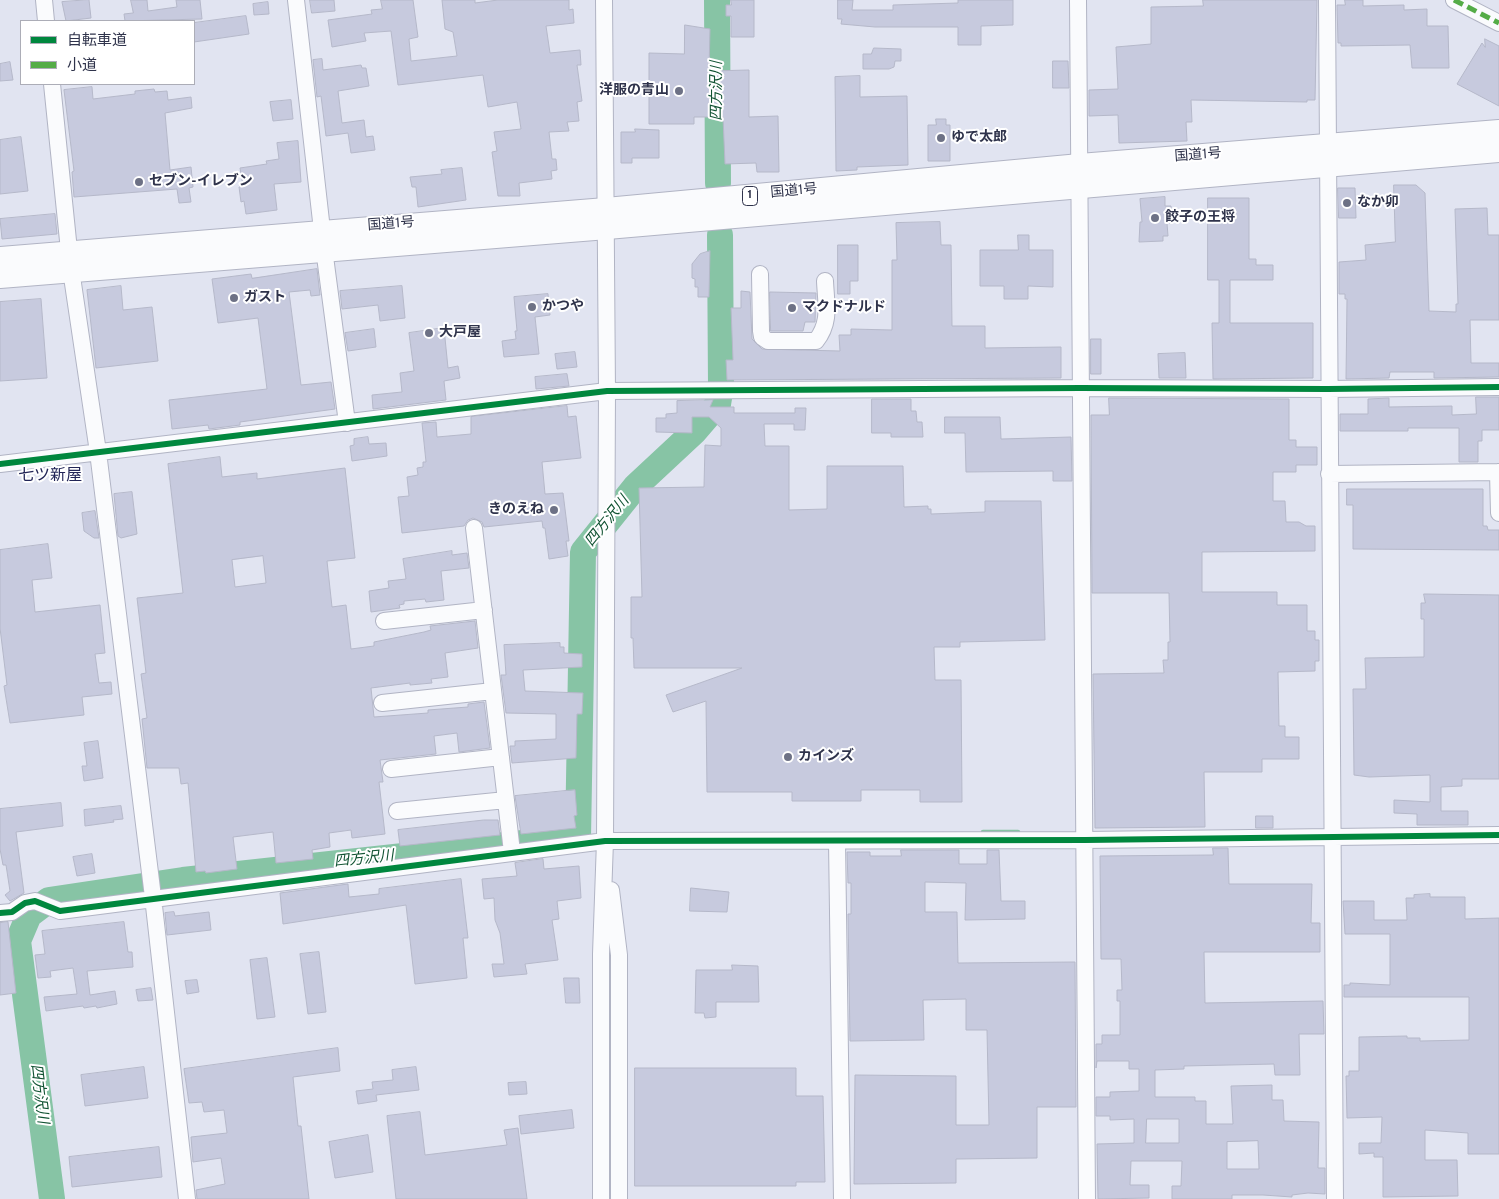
<!DOCTYPE html>
<meta charset="utf-8">
<style>
body{margin:0}
#map{position:relative;width:1499px;height:1199px;overflow:hidden;background:#e1e4f1;font-family:Overpass,"Noto Sans JP",sans-serif}
canvas{display:block}
.legend{position:absolute;left:20px;top:20px;width:175px;height:65px;box-sizing:border-box;background:#fff;border:1px solid #acadb7;margin:0;padding:6px 9px;list-style:none;font-size:15px;color:#2f334b}
.legend li{display:flex;align-items:center;gap:10px;height:25px}
.legend b{width:25px;border:1px solid #acadb7}
</style>
<div id="map">
<canvas width="1499" height="1199"></canvas>
<ul class="legend">
<li><b style="height:6px;background:#00873e"></b>自転車道</li>
<li><b style="height:6px;background:#54ac47"></b>小道</li>
</ul>
</div>
<script>
const ctx = document.querySelector('canvas').getContext('2d');
ctx.lineJoin = 'round';
function stroke(path, color, width, dash) {
  ctx.strokeStyle = color;
  ctx.lineWidth = width;
  ctx.lineCap = dash ? 'butt' : 'round';
  ctx.setLineDash(dash || []);
  ctx.stroke(path);
}
function fill(path, color) {
  ctx.fillStyle = color;
  ctx.fill(path, 'evenodd');
}
function drawText(font, color, halo, rows, align = 'center') {
  ctx.font = font + ' Overpass,"Noto Sans JP",sans-serif';
  ctx.lineWidth = 4;
  ctx.setLineDash([]);
  ctx.textBaseline = 'middle';
  ctx.strokeStyle = halo;
  ctx.fillStyle = color;
  for (const [text, x, y, turn = 0] of rows) {
    ctx.save();
    ctx.translate(x, y);
    ctx.rotate((+turn || 0) * Math.PI / 180);
    ctx.textAlign = isNaN(turn) ? turn : align;
    if (halo) ctx.strokeText(text, 0, 0);
    ctx.fillText(text, 0, 0);
    ctx.restore();
  }
}
stroke(new Path2D(`
 M983,832H1018`), '#87c4a5', 4.5);
stroke(new Path2D(`
 M717,0L718,183
 M52,1199L18,941L29,915L49,900L183,880L578,837L583,552L636,486L694,432L718,404L721,386L720,235`), '#87c4a5', 26);
const building = new Path2D(`
 M89,0L91,18L66,21L62,2Z
 M131,0H147L148,11L177,7L176,0H200L202,19L125,21L124,14L133,13Z
 M310,0H334L335,11L312,13Z
 M381,0H413L418,37L409,39L411,61L457,56L453,32L445,29L442,0H475V3L498,0H569V10L573,9L574,23L546,26L550,53L580,50L581,65H577L582,101L577,102L579,121L567,122L569,131L549,132L552,159H556L557,170L551,171L552,179L519,183L520,196H498L492,152L497,151L494,132L521,129L517,102L488,107L483,75L398,85L391,31L364,33L366,41L332,47L328,20L372,14L371,10L382,9Z
 M731,0H754V37H731V16H726V5H731Z
 M838,0H853L852,10H893V5L958,3V0H1013V25L981,26V45H958V27H875L841,24L842,19H838Z
 M1203,0H1317L1315,100H1307V102L1191,100L1192,122H1186L1187,141L1119,143L1118,115L1089,116V90L1118,89L1116,47L1151,44V7L1203,6Z
 M1345,0H1363V6L1404,5V10L1427,9V26H1448L1449,68H1412L1410,45L1341,46V43H1338L1337,5H1345Z
 M268,2L269,14L254,15L253,4Z
 M246,16L249,34L194,42V23Z
 M685,25L710,29L709,71L749,70V117L778,116L779,172H757L756,163L725,164L723,117H694V124H649V53L684,54Z
 M1485,39L1499,46V106L1457,84L1482,43L1485,47Z
 M874,48L901,49V61H895L894,67L889,69H863V54H871Z
 M322,59L323,70L361,65L362,68H366L369,86L338,91L342,123L364,120L366,137L373,136L375,150L351,153L348,133L326,136L321,96L317,97L313,60Z
 M1053,61H1068L1069,88H1053Z
 M10,62L13,80L0,81V64Z
 M860,76V97L907,96L908,165L857,167V170L836,171L835,77Z
 M92,87L93,99L135,94V91L154,89L155,92L167,91L168,100L191,97L192,108L165,113L170,170L191,167L193,187L189,188L191,202L179,203L177,189L74,197L72,172L74,171L64,90Z
 M291,100L293,119L273,121L270,102Z
 M936,119H946V125H950V161H928V125H936Z
 M635,129L659,130V158H632V163H621V132H635Z
 M21,137L28,191L0,194V140Z
 M298,141L301,182L274,184L277,210L246,214L244,201L241,202L239,187L243,186L240,168L267,164L266,161L279,159L277,143Z
 M462,168L466,200L418,207L416,187H412L410,177L442,174L441,170Z
 M1394,185H1416L1425,193L1429,311L1456,312V304H1458L1455,209L1487,208L1488,235H1499V320H1470L1471,363H1499V377L1434,378V372H1390L1389,378L1346,379L1347,299H1345V294H1339V262L1366,260L1365,245L1395,242Z
 M1338,188H1355L1356,218H1339Z
 M1165,197V206H1171L1172,223H1167L1168,236H1163V241L1139,242L1140,222H1142L1140,199Z
 M1208,198H1249V259H1256V265H1273V280H1230V323H1313V378L1213,379L1212,323H1219V280H1208Z
 M55,214L57,234L2,239L0,219Z
 M940,222L941,245H951L952,326H985V348L1061,347V378L727,380L726,360H733L731,308H741V291L750,292L752,339L762,349L840,351L839,335H851V329L892,330V260H897L896,223Z
 M1018,235H1029V250H1053V287L1028,286V299H1004V286H980V250H1018Z
 M838,245H858V281H850V294H838Z
 M710,251L709,297H698V287H695V279L692,278V264L700,254Z
 M317,269L320,295L311,296L310,290L289,292L301,385L331,382L335,409L240,422V425L209,429L208,425L172,429L169,400L267,389L258,318L218,323L212,279L251,274L252,278Z
 M121,286L123,310L152,307L158,361L96,368L87,290Z
 M402,286L405,318L380,321L378,305L342,309L340,291Z
 M770,292L816,293L815,322H805L803,331H771Z
 M548,294L550,315L535,317L539,354L504,357L502,341L516,339L515,331H517L514,297Z
 M41,299L47,378L0,381V302Z
 M444,328L448,368L458,366L460,378L444,381L446,400L373,409L372,395L402,392L400,373L414,371L409,333Z
 M374,329L376,347L348,351L345,333Z
 M1091,339H1101V374H1091Z
 M575,352L577,367L557,369L555,354Z
 M1185,353L1186,378H1159L1158,354Z
 M567,374L569,386L536,389L535,377Z
 M1476,397H1499V430H1482V441H1478V462H1459V428H1408V431H1340V414H1368V399L1389,398V407L1452,406V415L1476,414Z
 M1109,398L1289,399V440H1296V447H1317V465H1296V472H1273V501H1285L1286,522H1299L1306,526H1315V551L1202,552V592H1277V605H1307V631H1315V640H1319V661H1315V671L1278,672L1279,726H1285V737H1299V759H1262V772H1204L1205,827L1095,828L1093,674L1164,673L1163,660H1168V642H1170L1169,593H1092L1091,415H1109Z
 M872,399H911V411H916L917,422H922L923,437H891V433H872Z
 M713,400L710,407H734V413H795V408H806L805,430H794V424H764L765,446H789V510L827,509V466H903L904,507L928,506V509H931V514L985,512V501H1041L1045,640L960,642V647H934L935,680H961L962,802H920V790H861V801H792V792H707L706,701L673,712L666,695L742,668H634L633,638H631V597H642L639,488L704,487L705,445L721,446V428L709,417H692V433L656,432V418H666V414L677,413V401Z
 M567,406L568,417L576,416L581,458L542,462L545,494L563,493L569,541H566L568,556L549,559L545,528H543L542,521L484,527L482,522L473,518L468,520L464,526L402,533L398,497L409,496L407,477L418,475L417,468L423,467V462H426L422,423L436,422L437,437L471,434V417Z
 M945,417H1000L1001,439L1071,437L1072,481H1053V471L966,472L965,433H945Z
 M368,437L369,444L386,443L387,456L352,461L350,446L354,445V439Z
 M220,457L222,477L257,473V479L345,468L355,558L327,561L332,607L346,605L351,649L374,646V642L424,632L431,630L430,626L475,621L478,648L445,653L448,677L431,679L432,683L410,685V683L371,688L374,717L428,713V710L468,707V704L484,702L490,748L459,752L457,733L434,736L436,754L380,760L383,782H379L385,834L352,838L351,830L329,833L330,847L312,850L313,859L276,863L273,832L233,837L237,869L206,873L205,871L196,872L188,783L181,784L179,768H147L142,719L147,718L141,674L146,673L137,598L183,593L168,464ZM263,556L266,583L235,587L232,560Z
 M1347,489H1483V526H1487L1488,530H1499V550L1353,549V505H1347Z
 M132,492L137,534L121,538L118,536L114,494Z
 M95,511L99,538H94L84,531L82,513Z
 M48,544L52,578L32,580L35,612L100,605L105,653L95,654L99,683L111,682L112,694L82,697L84,715L10,723L4,686L7,685L0,628V550Z
 M452,551V555L467,553L469,568L441,571L444,600L426,602L425,599L404,601V604L399,605L400,608L371,612L369,591L389,588L388,581L406,579L403,559Z
 M1424,594L1499,595V779H1462V786L1441,787V811H1468V825H1417V814L1394,813V800L1430,802V775L1369,777L1354,775L1353,689H1366L1365,658L1424,657V619H1421V603H1425Z
 M560,643V647H564V653L582,654V667L523,670L525,691L583,693L582,714H577L576,758L512,763L510,746H515V741L556,739V714L506,713L501,675H506L504,645Z
 M98,741L103,778L84,781L82,766H87L84,743Z
 M575,790L577,815L574,816L576,828L521,834L515,796Z
 M61,803L63,826L16,832L24,893L10,901L5,895L10,891L6,865H3L0,849V809Z
 M121,806L123,819L113,820L114,822L85,826L84,810Z
 M1256,816H1273V828H1256Z
 M484,820H498L500,835L400,846L398,830Z
 M1213,848H1228L1229,884H1312L1311,923H1320V952H1204L1205,1003L1323,1001L1324,1034H1299L1300,1075H1275L1274,1064L1184,1066V1069L1155,1070V1097H1195V1101H1206V1124H1233L1231,1086L1272,1085V1100H1283L1284,1121L1319,1122L1318,1168H1325V1194L1308,1193L1292,1195V1197L1263,1195H1232V1199H1172V1186H1181L1182,1161H1131L1130,1185H1149V1198L1098,1199L1097,1144L1134,1143V1119L1110,1120V1116H1096V1097H1110V1092L1139,1091V1069H1129V1061H1097L1096,1068V1044H1102V1035H1120V1001H1117V990H1122L1121,959H1101L1100,856L1213,855ZM1147,1119H1179V1143H1146ZM1258,1141L1259,1169H1227V1142Z
 M901,850H959V864H987V850H999L1001,901H1025V919L965,920L966,883L925,882V912H957L958,963L1075,962L1076,1107H1037V1158L956,1159V1183L854,1184L855,1075L956,1076V1125H989L987,1030H966V999L923,1000L924,1040L850,1041L848,914H851V883H848L847,852H870V856H901Z
 M92,854L95,873L77,876L73,857Z
 M543,859L544,869L579,866L581,898L557,901L559,919L552,920L558,960L525,964L527,974L494,977L492,964H504L500,933L495,920L494,898L484,899L482,879L517,876L515,863Z
 M461,879L468,938H463L467,978L415,984L406,905L283,924L280,893L348,884L349,897L379,894V889Z
 M691,888L729,892L727,912L690,911Z
 M1430,894V897H1465V919L1499,918V1154H1468V1133L1425,1130V1160H1457L1458,1196L1383,1197V1157H1374V1153L1359,1154V1143H1381L1382,1117L1347,1118L1346,1076H1349V1071H1359V1037L1407,1036V1038H1420V1041L1469,1040V997H1344V985H1350V983L1390,985V934H1345L1343,901H1374V920H1407L1406,898H1414V895Z
 M174,912L175,916L209,912L211,930L167,935L165,913Z
 M8,922L16,993L0,995V923Z
 M124,922L128,952H132L133,967L87,971L90,995L115,991L117,1004L97,1008L96,1006L84,1008L83,1006L46,1011L44,997L77,994L73,968L50,971L51,977L38,978L35,955L45,954L42,931Z
 M319,952L326,1012L308,1014L300,954Z
 M267,958L275,1017L257,1019L250,960Z
 M732,965L758,966L759,1002H716V1017L705,1018L704,1013H695L696,970H732Z
 M564,978H579L580,1003H566Z
 M197,980L199,992L187,994L185,981Z
 M151,988L153,1000L138,1001L136,990Z
 M338,1048L340,1071L293,1077L298,1126H301L309,1199H197L196,1190L225,1184L221,1158L193,1162L191,1137L227,1133L224,1110L204,1112L202,1102L189,1103L184,1069Z
 M144,1067L148,1098L85,1106L81,1075Z
 M416,1067L419,1090L376,1095L377,1101L358,1104L356,1091L373,1089L372,1082L393,1080L392,1070Z
 M635,1068H796V1096H823L825,1182H796V1186H635Z
 M526,1082L527,1094L509,1095L508,1083Z
 M572,1110L574,1128L521,1134L519,1116Z
 M420,1112L425,1155L507,1145L504,1130L518,1128L527,1199H396L387,1116Z
 M368,1135L373,1172L335,1178L329,1142Z
 M159,1147L162,1177L72,1187L69,1157Z`);
fill(building, '#c7cade');
stroke(building, '#b5b8c9', 1);
const minor = new Path2D(`
 M44,0L46,21
 M296,0L322,230
 M1078,0L1087,1199
 M1327,0L1335,1199
 M1454,0L1499,23
 M52,84L71,270L98,452L153,897L187,1199
 M324,249L347,423
 M760,274L761,331L762,337L768,341H816C831,322 826,304 825,281
 M0,464L607,391L1080,388L1328,389L1499,387
 M1498,472L1499,513
 M1329,474L1499,472
 M474,528L512,852
 M384,621L484,610
 M382,703L493,691
 M391,769L501,757
 M397,811L506,800
 M837,841L842,1199
 M611,890L619,955V1199
 M0,913L12,912L25,903L35,901L60,911L605,841L1085,840L1499,835
 M601,1199V954L605,841L607,391L604,0`);
const highway = new Path2D(`
 M0,258L606,209L1080,165L1499,131
 M0,277L607,228L1499,151`);
stroke(minor, '#b1b4c4', 18);
stroke(highway, '#b1b4c4', 24);
stroke(minor, '#fafbfd', 16);
stroke(highway, '#fafbfd', 22);
stroke(new Path2D(`
 M1454,0L1499,23`), '#54ac47', 5, [10, 5]);
stroke(new Path2D(`
 M0,464L607,391L1080,388L1328,389L1499,387
 M0,913L12,912L25,903L35,901L60,911L605,841L1085,840L1499,835`), '#00873e', 6);
for (const [x, y, r, color] of [
 [679,91,5,"#6d7185"],
 [941,138,5,"#6d7185"],
 [139,182,5,"#6d7185"],
 [1347,203,5,"#6d7185"],
 [1155,218,5,"#6d7185"],
 [234,298,5,"#6d7185"],
 [532,307,5,"#6d7185"],
 [792,308,5,"#6d7185"],
 [429,333,5,"#6d7185"],
 [554,510,5,"#6d7185"],
 [788,757,5,"#6d7185"]
]) {
  const dot = new Path2D();
  dot.arc(x, y, r, 0, 2 * Math.PI);
  ctx.fillStyle = color;
  ctx.fill(dot);
  stroke(dot, '#fff', 2);
}
for (const [x, y, w] of [
 [750,196,15]
]) {
  const box = new Path2D();
  box.roundRect(x - w / 2, y - 9.5, w, 19, 4);
  ctx.fillStyle = '#fff';
  ctx.fill(box);
  stroke(box, '#2f334b', 1);
}
drawText('bold 12px', '#2f334b', null, [
 ["1",750,196]
]);
drawText('bold 14px', '#2f334b', '#fff', [
 ["洋服の青山",669,91,"right"],
 ["ゆで太郎",951,138],
 ["セブン-イレブン",149,182],
 ["なか卯",1357,203],
 ["餃子の王将",1165,218],
 ["ガスト",244,298],
 ["かつや",542,307],
 ["マクドナルド",802,308],
 ["大戸屋",439,333],
 ["きのえね",544,510,"right"],
 ["カインズ",798,757]
], 'left');
drawText('14px', '#2f334b', '#fff', [
 ["国道1号",1198,156,-4],
 ["国道1号",794,192,-5],
 ["国道1号",391,225,-4]
]);
drawText('italic 15px', '#105232', '#fff', [
 ["四方沢川",718,91,-90],
 ["四方沢川",608,522,-51],
 ["四方沢川",364,860,-6],
 ["四方沢川",38,1094,83]
]);
drawText('16px', '#222557', '#fff', [
 ["七ツ新屋",50,477]
]);
</script>
